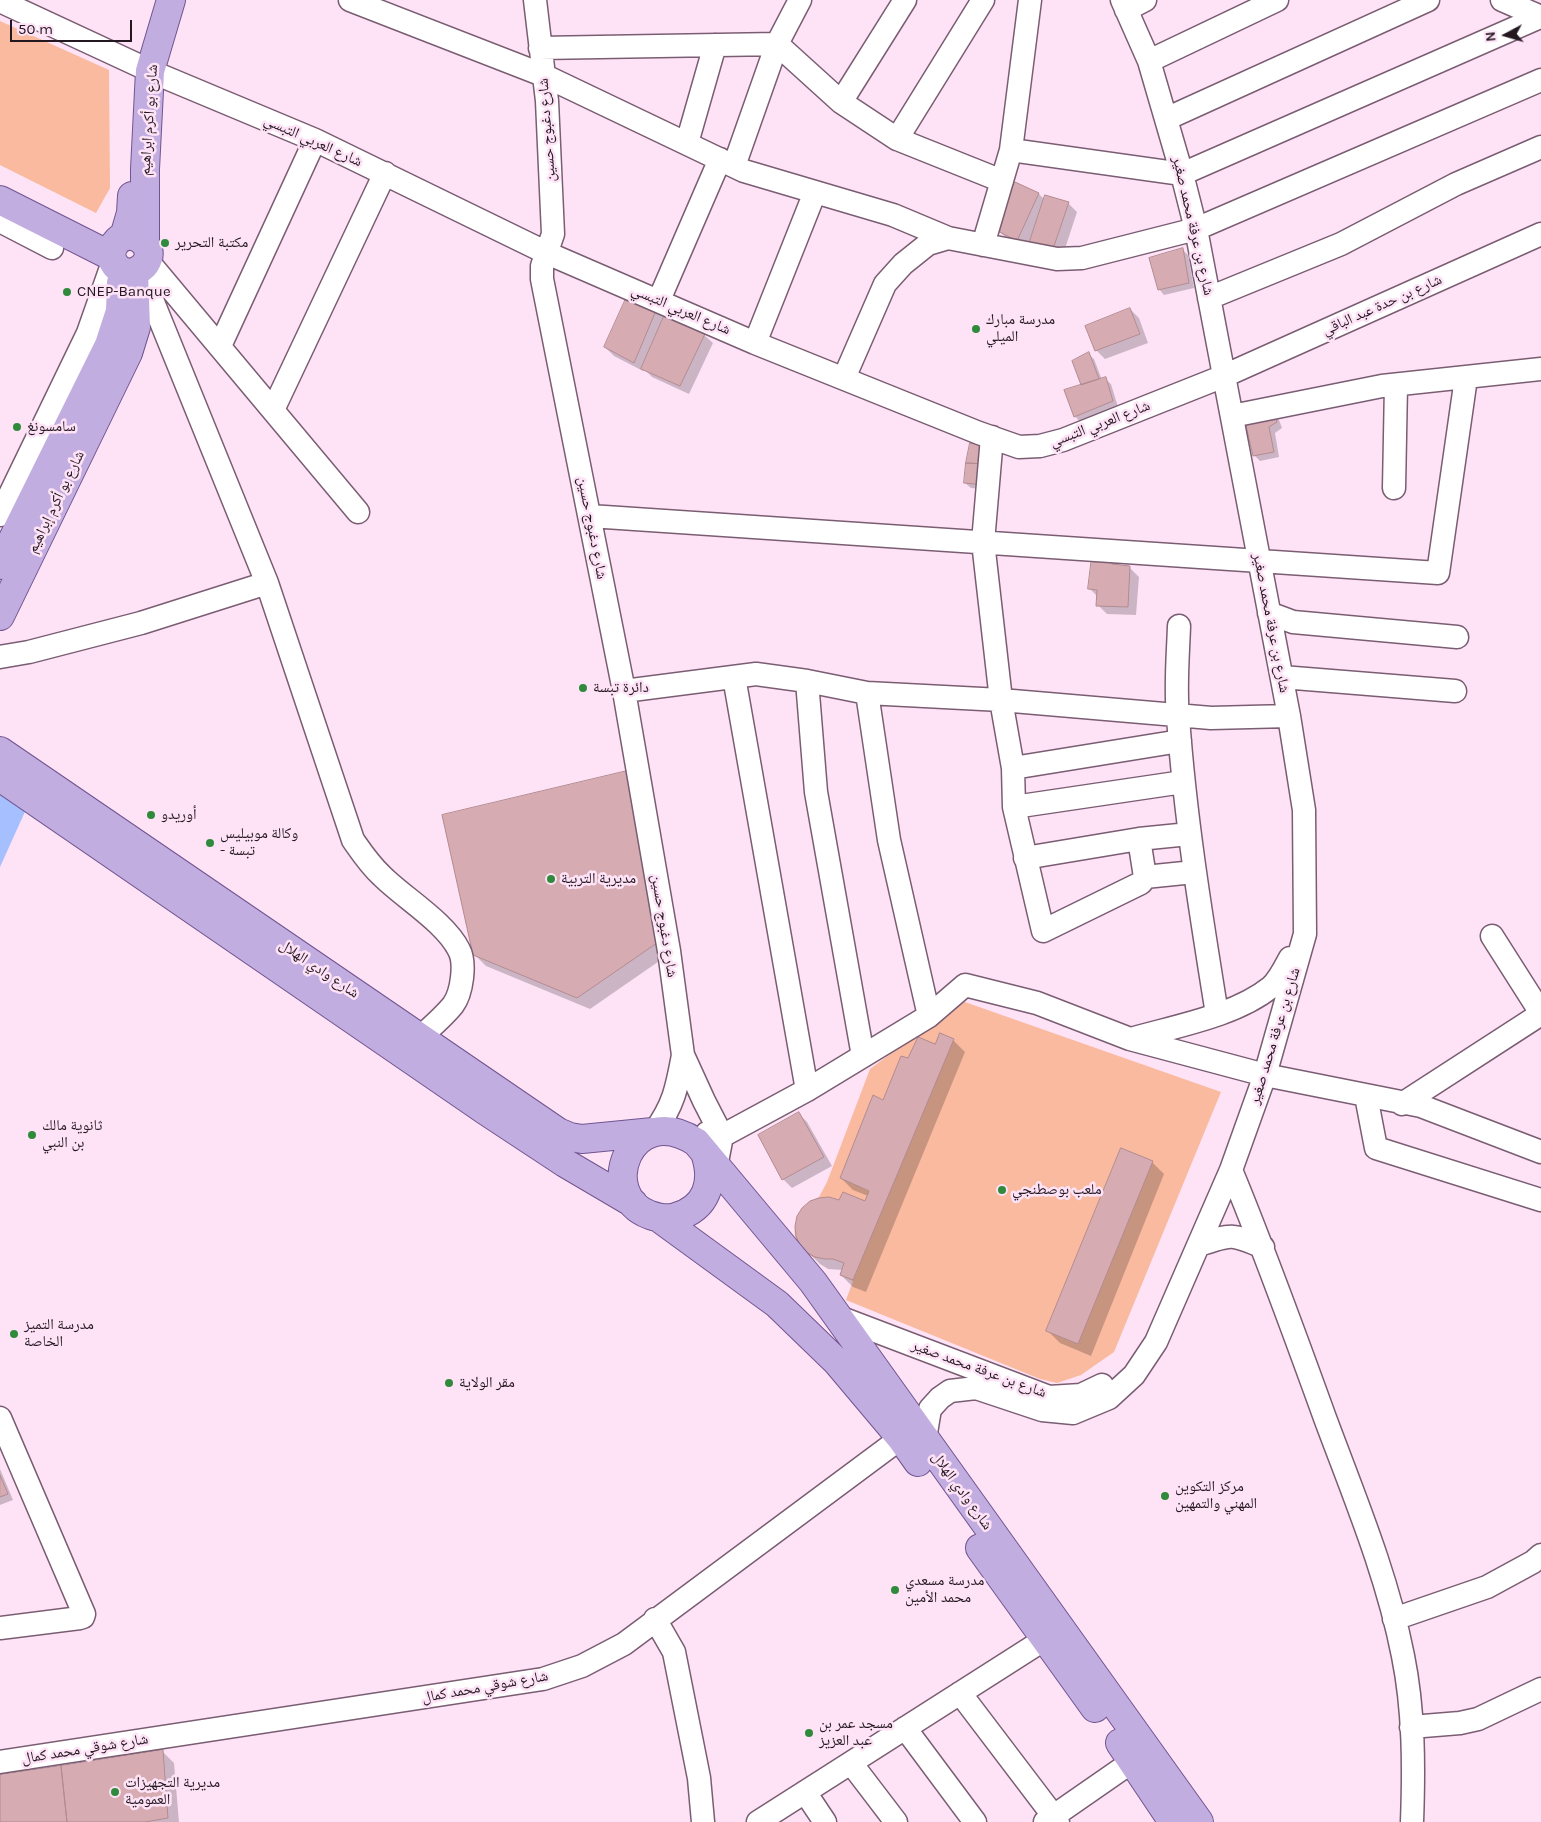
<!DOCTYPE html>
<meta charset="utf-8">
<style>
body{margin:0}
#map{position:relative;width:1541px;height:1822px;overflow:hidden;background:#fee3f7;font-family:Karla,sans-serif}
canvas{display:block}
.north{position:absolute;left:1481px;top:10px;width:50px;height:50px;-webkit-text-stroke:4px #fee3f7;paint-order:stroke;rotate:264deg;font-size:14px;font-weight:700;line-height:20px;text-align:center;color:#231820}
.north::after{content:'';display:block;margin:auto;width:18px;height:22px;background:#231820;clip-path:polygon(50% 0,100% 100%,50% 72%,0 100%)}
.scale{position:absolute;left:10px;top:20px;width:122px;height:22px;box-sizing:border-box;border:2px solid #231820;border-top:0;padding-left:6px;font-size:15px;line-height:18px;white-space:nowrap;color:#231820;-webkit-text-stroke:4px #fee3f7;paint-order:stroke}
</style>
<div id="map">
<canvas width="1541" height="1822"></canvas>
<div class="north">N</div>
<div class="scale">50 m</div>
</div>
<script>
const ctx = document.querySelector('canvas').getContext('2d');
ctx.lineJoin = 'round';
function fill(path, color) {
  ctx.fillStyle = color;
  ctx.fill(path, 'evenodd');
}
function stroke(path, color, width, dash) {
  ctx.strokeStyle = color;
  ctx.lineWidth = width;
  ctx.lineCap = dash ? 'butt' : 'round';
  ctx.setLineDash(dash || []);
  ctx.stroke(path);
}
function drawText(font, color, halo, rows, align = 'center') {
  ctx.font = font + ' Karla,"Noto Naskh Arabic",sans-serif';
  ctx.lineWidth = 5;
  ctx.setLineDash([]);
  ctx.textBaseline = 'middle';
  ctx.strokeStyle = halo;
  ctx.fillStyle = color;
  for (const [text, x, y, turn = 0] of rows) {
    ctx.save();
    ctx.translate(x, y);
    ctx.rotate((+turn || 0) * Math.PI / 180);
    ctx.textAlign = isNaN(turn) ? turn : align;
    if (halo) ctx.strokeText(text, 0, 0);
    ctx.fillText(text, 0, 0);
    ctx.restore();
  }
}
fill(new Path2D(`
 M0,21L109,70L110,188L96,213L0,165Z
 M962,1001L1221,1092L1114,1352L1081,1375L1057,1383L1040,1379L846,1300L853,1281L840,1275L844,1263C840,1262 836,1259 833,1258C827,1257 819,1259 813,1257C783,1244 793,1208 819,1197L827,1182L870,1069Z`), '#f9baa0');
fill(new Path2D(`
 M0,788L28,805L0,867Z`), '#a6bfff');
fill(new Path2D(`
 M1016,183L1039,194L1045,200L1068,203L1077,212L1062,258L1040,252L1029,242L1026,249L1007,239L998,230Z
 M1182,249L1188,255L1194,288L1164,295L1159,289Z
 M656,309L665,318L704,335L713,343L689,394L652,377L644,369L643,371L614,356L605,347Z
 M1130,309L1139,318L1148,343L1105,359L1096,350Z
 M1088,354L1094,359L1102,380L1105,379L1111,384L1118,407L1080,422L1075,416Z
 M1273,414L1279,420L1282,428L1275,433L1279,457L1260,461L1254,455Z
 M971,444L990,490L971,488L965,483Z
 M1113,559L1120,566L1130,568L1139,577L1136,615L1107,614L1098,605V597L1090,589Z
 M626,772L668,955L590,1009L486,966L474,954Z
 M953,1040L965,1052L866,1292L853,1287L841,1275L843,1270L828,1269L820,1264L807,1251L840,1201L866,1203L868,1196L853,1190L841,1178L883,1101L909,1060L935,1046Z
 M798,1113L807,1122L832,1166L792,1188L783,1179Z
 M1152,1162L1164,1174L1091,1356L1060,1343L1048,1331Z
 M0,1469L13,1500L0,1505Z
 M162,1751L174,1763L179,1822H0V1776Z`), '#0003');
const building = new Path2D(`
 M1015,182L1039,193L1017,241L996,230Z
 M1045,195L1069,202L1053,249L1029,244Z
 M1183,248L1189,283L1158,290L1149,258Z
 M628,294L657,308L634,363L604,347Z
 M1130,308L1140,334L1095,351L1085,326Z
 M665,314L705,334L680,386L641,369Z
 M1089,352L1099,379L1081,385L1072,361Z
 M1106,377L1113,401L1074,417L1064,390Z
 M1274,413L1277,422L1269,427L1274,452L1253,456L1245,421Z
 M970,443L988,444L986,464L966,463Z
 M966,463L986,464L985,485L964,483Z
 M1092,557L1113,558L1112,564L1130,566L1128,607L1096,606L1097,590L1088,589Z
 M627,771L657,943L577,998L473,955L442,815Z
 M940,1033L954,1039L853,1280L840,1275L844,1263L833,1259H825L815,1257L806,1252L800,1245L796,1236L795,1226L797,1216L802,1208L810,1201L819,1198L829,1197L839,1200L843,1192L865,1201L869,1191L840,1178L873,1095L883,1100L901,1056L908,1058L918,1037L935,1044Z
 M799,1112L824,1157L782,1180L758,1135Z
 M1121,1148L1153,1161L1078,1344L1046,1331Z
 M0,1475L8,1494L0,1497Z
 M163,1750L168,1818L145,1822H67L61,1766Z
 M61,1766L67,1822H0V1775Z`);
fill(building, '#d6acb2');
stroke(building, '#b28b90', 1);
const minor = new Path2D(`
 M350,0L543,75L744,171L893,215L948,238
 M535,0L547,101L553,234L542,266V279L624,691L669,951L683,1055L704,1101L722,1136L716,1167L711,1178
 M1502,0L1541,17
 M0,1L140,66
 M1126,10L1145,0
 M540,48L777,44L800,0
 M1149,61L1277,0
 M150,71L315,140L547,253L755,343L979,433L1019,447L1040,446L1063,440L1224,376L1541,234
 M841,102L905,0
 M1166,119L1428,0
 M897,139L983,0
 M687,143L715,45
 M1011,150L1182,174L1540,17
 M734,166L777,44L841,102L897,139L1002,181
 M0,221L52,248
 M983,245L1011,150L1030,0
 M147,260L358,512
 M140,270L267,583L353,840C362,853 370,865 382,876C404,898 445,922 459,950C466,963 462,993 453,1005C441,1020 422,1035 408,1048
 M1209,298L1341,244L1456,184L1541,147
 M659,300L720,159
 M755,343L815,192
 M220,346L315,140
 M844,378L885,284L903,264L928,244L948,238L1057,259L1082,258L1196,229L1541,80
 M273,410L385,173
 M1232,416L1382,386L1541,369
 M992,437L983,542L1001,700L1013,768L1014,807L1043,931L1141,883L1145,877
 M1394,488L1396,385
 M0,515L88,333L113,262
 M590,516L1438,573L1466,378
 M1269,613L1293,622L1457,637
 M1179,626C1178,656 1175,687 1178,717C1185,817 1201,915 1217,1014
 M0,657L29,652L141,623L267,583
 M734,677L807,1090
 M1282,677L1455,691
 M807,681L816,792L863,1056
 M624,691L756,674L807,681L867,693L1001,700L1211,718L1289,716
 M867,693L889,840L929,1016
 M1013,768L1180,741
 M1014,807L1183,782
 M1139,839L1145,877L1194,872
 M1025,858L1139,839L1189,834
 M1492,936L1541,1013
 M1131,1039C1176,1026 1235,1016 1271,987C1279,980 1285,967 1290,958
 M1366,1096L1376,1148L1541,1200
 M1402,1104L1541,1014
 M654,1132C674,1105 677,1087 683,1055
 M707,1133L722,1136L807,1090L929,1016L965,985L1037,1003L1130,1039L1265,1075L1421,1106L1541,1152
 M1231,1170C1265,1252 1295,1335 1325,1418C1354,1496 1387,1574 1403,1656C1414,1710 1414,1767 1412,1822
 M1199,1245C1231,1234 1231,1233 1263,1247
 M836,1316L1049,1397L1081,1395L1102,1385
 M0,1418L84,1614L83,1617L80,1618L0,1628
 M925,1439L930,1409L940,1398L950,1391L976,1388L1042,1410L1073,1413L1109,1398L1134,1375L1156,1342L1231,1170L1265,1075L1305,934L1304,810L1289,716L1196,229L1182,174L1149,61L1122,0
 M655,1619L674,1652L699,1778L703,1822
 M1394,1619L1487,1587L1533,1562L1541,1555
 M960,1693L1058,1822
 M1411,1727L1460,1723L1478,1719L1541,1689
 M905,1728L975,1822
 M0,1762L543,1679L582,1666L624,1644L901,1438
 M851,1763L896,1822
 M805,1792L825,1822
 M758,1822L1045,1639
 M1045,1822L1133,1761`);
const major = new Path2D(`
 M0,200L111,256C120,288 159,267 146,245C143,240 139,238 134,236C120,233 112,244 111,256
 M124,237L131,213L132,196
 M145,243V169L150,71L171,0
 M0,565L109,345L120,311L121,283
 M0,616L128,353L136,327L134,273
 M0,751L558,1132L570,1137L582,1139L653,1132
 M0,777L486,1111L565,1163L633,1203
 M705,1153C715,1182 707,1208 676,1217C667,1220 659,1218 650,1215C595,1195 630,1099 696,1142L813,1282L1199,1822
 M659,1218L777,1304L837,1362L901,1438L918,1462
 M980,1548L1095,1708
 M1120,1743L1173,1822`);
stroke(minor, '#7a5d72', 25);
stroke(major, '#705590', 30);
stroke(minor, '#fff', 22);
stroke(major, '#c2ade0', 28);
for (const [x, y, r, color] of [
 [165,243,5,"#2f8a3b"],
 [67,292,5,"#2f8a3b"],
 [976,329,5,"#2f8a3b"],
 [17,427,5,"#2f8a3b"],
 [583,688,5,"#2f8a3b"],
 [151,815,5,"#2f8a3b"],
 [210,843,5,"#2f8a3b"],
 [551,879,5,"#2f8a3b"],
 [32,1135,5,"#2f8a3b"],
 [1002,1190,5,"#2f8a3b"],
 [14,1334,5,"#2f8a3b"],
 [449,1383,5,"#2f8a3b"],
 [1165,1496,5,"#2f8a3b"],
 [895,1590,5,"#2f8a3b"],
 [809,1733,5,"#2f8a3b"],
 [115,1792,5,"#2f8a3b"]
]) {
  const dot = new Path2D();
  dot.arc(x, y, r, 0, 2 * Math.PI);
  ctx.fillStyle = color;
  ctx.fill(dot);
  stroke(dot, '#fee3f7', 2);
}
drawText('15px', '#231820', '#fee3f7', [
 ["شارع بو أكرم ابراهيم",149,120,-86],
 ["شارع دغبوج حسين",547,130,-94],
 ["شارع العربي التبسي",313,141,24],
 ["شارع بن عرفة محمد صغير",1193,226,77],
 ["شارع بن حدة عبد الباقي",1382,305,-24],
 ["شارع العربي التبسي",681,310,23],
 ["شارع العربي التبسي",1100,424,-21],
 ["شارع بو أكرم إبراهيم",56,502,-64],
 ["شارع دغبوج حسين",592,528,79],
 ["شارع بن عرفة محمد صغير",1271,623,79],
 ["شارع دغبوج حسين",664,926,81],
 ["شارع وادي الهلال",319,969,34],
 ["شارع بن عرفة محمد صغير",1275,1036,-73],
 ["شارع بن عرفة محمد صغير",979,1369,20],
 ["شارع وادي الهلال",962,1491,54],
 ["شارع شوقي محمد كمال",485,1687,-10],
 ["شارع شوقي محمد كمال",85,1749,-9]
]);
drawText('15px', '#231820', '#fee3f7', [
 ["مكتبة التحرير",175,243],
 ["CNEP-Banque",77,292],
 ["مدرسة مبارك",986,320],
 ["الميلي",986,337],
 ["سامسونغ",27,427],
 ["دائرة تبسة",593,688],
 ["أوريدو",161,815],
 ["وكالة موبيليس",220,834],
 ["- تبسة",220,851],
 ["مديرية التربية",561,879],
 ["ثانوية مالك",42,1126],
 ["بن النبي",42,1143],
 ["ملعب بوصطنجي",1012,1190],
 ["مدرسة التميز",24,1325],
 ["الخاصة",24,1342],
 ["مقر الولاية",459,1383],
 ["مركز التكوين",1175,1487],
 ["المهني والتمهين",1175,1504],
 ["مدرسة مسعدي",905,1581],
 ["محمد الأمين",905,1598],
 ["مسجد عمر بن",819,1724],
 ["عبد العزيز",819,1741],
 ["مديرية التجهيزات",125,1783],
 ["العمومية",125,1800]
], 'left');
</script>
